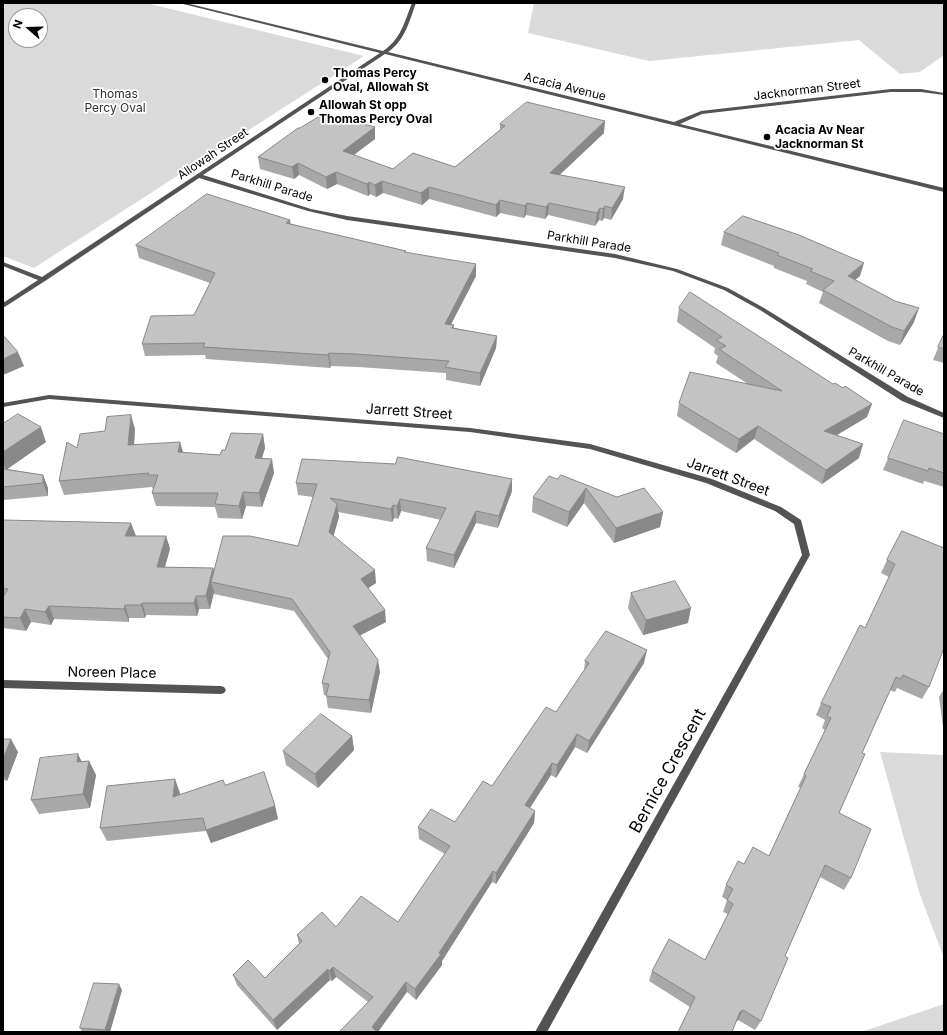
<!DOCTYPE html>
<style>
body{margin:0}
#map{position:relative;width:947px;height:1035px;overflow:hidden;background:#fff;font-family:Inter,sans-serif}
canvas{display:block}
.frame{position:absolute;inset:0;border:4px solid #000;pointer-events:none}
.north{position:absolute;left:8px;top:8px;width:40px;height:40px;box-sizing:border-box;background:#fff;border:1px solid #999;border-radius:50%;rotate:290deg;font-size:11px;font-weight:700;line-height:16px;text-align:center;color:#000}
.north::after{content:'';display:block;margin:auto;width:14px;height:18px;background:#000;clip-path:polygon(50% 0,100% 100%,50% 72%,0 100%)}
</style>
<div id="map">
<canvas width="947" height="1035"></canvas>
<div class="frame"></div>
<div class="north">N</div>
</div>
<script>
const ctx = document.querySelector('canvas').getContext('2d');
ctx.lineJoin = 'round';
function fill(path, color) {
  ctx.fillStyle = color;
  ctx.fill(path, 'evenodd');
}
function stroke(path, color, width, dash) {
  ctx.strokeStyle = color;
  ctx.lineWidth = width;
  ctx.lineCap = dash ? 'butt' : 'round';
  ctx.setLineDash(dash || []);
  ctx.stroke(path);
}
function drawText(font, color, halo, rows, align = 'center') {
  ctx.font = font + ' Inter,sans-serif';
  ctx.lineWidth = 3.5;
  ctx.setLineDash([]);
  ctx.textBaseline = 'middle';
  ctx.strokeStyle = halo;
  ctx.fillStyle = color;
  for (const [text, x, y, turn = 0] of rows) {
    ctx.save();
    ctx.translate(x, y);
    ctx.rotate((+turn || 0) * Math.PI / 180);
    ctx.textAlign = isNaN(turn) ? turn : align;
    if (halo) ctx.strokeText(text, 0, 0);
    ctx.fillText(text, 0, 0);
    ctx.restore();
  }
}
fill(new Path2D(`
 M3,3H146L364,56L34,268L3,256ZM16,16H40V40H16Z
 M534,3H944V55L920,72L900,74L859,40L649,61L528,33Z
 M880,752L944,755V958L919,892Z
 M944,1004V1032H861Z`), '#dadada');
fill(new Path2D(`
 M179,3H186L383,51C401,39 404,23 412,3H416C409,22 405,40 388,52L674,122L701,111L891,89H921L944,93V95L921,92H891L702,114L680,124L944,188V192L385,54L203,175L311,209L347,216L615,254L677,269L728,288L764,308L908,397L944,413V418L902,401L760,310L724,290L673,271L615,258L347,220L308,211L199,178L45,281L3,308V303L38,280L3,266V262L42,277L380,53Z
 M49,395L470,428L590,444L712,479L781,507L801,520L810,555L547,1032H535L802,555L794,524L775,511L706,483L590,449L470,432L49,399L3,407V403Z
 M3,680L221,686L224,687L226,690L224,693L221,694L3,688Z`), '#535353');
fill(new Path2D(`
 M500,124L604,133L559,175L623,199L611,220L604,218L602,221L599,220L595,226L548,215L545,219L526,215L524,218L500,213L496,217L429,199L422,205L383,193L376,197L370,194L368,196L337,184L327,189L299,175L294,179L260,169L258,157L300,128L375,127V139L354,155L393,169L455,167L500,130Z
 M291,224L406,253L476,276L451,324L454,325V328L497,336L496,348L480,386L446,380V373L358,367L331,366L330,368L206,359L205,355L145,356L142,344L194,315L210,283L139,258L136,245Z
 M724,232L860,276L855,280L914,322L900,345L888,341L819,303L823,292L806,284L807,281L774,268V266L721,245Z
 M679,308L867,417L837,435L859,458L822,484L754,439L736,453L677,416L679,403L748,384L716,363L718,356L714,353L715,348L677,322Z
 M944,334V363L933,360Z
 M3,424L46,442L7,469L43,475L48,488V496L3,500V469H5L3,468Z
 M135,429L134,444L183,453L220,455L225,450L263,434L265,448L262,458L274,473L262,507L246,506L242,519L218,518L215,507L156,506L152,493L154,489H153L152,487L64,495L59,481L77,448Z
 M944,434V487L924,481L923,484L883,470L888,458Z
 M557,479L663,512L660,527L614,543L584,503L567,527L532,512L533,497Z
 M296,483L512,491L498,528L476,523L454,568L427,561L426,548L441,520L401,511L398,519L394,518L392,522L338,512L339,517L333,536L376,583L368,588L386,622L360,635L380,672L371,713L328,708L326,695H324L322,683L328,659L294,611L214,594V592L210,609H199L197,616L146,615L145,618H129V622L54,619L51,625L31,622L26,631L3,628V520L135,536H166L170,549L165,567L213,568L214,571L298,546L313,497L298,495Z
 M902,531L929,687L922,699L897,688L895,692L890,690L862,753L839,813L851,878L844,890L820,877L785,956L761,1021L755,1030L738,1020L737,1021L690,1007L649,981L652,971L705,960L728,914L723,912L727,900L722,897L726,885L744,864L769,856L801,788L798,787L804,774L825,730L822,728L825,720L816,715L821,703L865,628L889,577L881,573L887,560Z
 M631,593L688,623L643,635L628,608Z
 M585,661L644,663L587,753L575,747L556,778L551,775L530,808L535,811L534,823L496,884L492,882L442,961V965L416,1000L407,992L368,1002L336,977L332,981L330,980L277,1030L237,985L233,975L265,978L299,944L297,935L336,927L398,922L445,854L419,839L418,827L455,822L492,786L556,712L584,671Z
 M944,689V728L943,727L939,697Z
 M352,736L354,750L318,788L286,765L283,751Z
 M3,739L18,752L7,781L4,780L3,784Z
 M82,761H89L96,775L90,808L39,814L31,800Z
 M225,785L275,806L278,819L211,843L206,831L107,841L100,828L180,793V795Z
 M122,990L110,1032H82L80,1028Z`), '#a8a8a8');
fill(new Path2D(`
 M605,121L604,133L549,185L550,173Z
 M375,127V139L344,162L343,151Z
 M298,163L299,175L294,179L292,167Z
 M336,172L337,184L327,189L326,177Z
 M382,181L383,193L376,197L375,185Z
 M369,182L370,194L368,196L367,184Z
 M429,187V199L422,205L421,193Z
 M625,187L623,199L611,220L612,208Z
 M500,200V213L496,217V205Z
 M527,203L526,215L524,218L525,206Z
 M549,203L548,215L545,219L546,207Z
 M605,206L604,218L602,221L603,209Z
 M600,208L599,220L595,226L597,213Z
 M290,220L292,232L286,223Z
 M864,263L860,276L844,289L848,276Z
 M476,264V276L445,336V324Z
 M919,308L914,322L900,345L904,331Z
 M497,336L496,348L480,386V373Z
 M18,352L24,366L3,375V359Z
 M329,353L331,366L330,368L328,355Z
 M872,404L867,417L820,445L824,431Z
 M131,415L135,429L133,458L128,445Z
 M758,426L754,439L736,453L739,439Z
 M41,427L46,442L6,470L3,463V452Z
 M263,434L265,448L258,471L255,458Z
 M180,442L184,455L178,452Z
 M863,444L859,458L822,484L826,470Z
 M272,459L274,473L262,507L259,493Z
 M43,475L48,488V496L43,483Z
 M512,479V491L498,528L499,516Z
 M586,488L584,503L567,527L569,512Z
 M243,492L246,506L242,519L239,506Z
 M400,499L401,511L398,519L397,506Z
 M337,504L339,517L331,545L329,532Z
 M393,505L394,518L392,522L391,509Z
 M476,511V523L454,568V555Z
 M663,512L660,527L614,543L616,528Z
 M131,523L136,536H125Z
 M166,536L170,549L161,580L157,567Z
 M213,568L216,581L211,582L214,592L210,609L206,596Z
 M375,570L376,583L362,592L361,579Z
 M196,596L199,609L197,616L194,603Z
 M142,603L146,615L145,618L141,605Z
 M125,605L129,618V622L124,609Z
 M49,606L54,619L51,625L45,612Z
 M691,608L688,623L643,635L646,620Z
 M25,609L31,622L26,631L20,618Z
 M385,610L386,622L355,638L353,626Z
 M647,650L644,663L587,753L589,741Z
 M378,660L380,672L371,713L369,700Z
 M577,734L575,747L556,778L557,765Z
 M352,736L354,750L318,788L315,774Z
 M11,739L18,752L7,781L3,774V759Z
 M78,754L85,768L77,762Z
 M89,761L96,775L90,808L83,794Z
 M552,763L551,775L524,817L525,805Z
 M175,779L180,793L179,811L173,797Z
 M275,806L278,819L211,843L206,830Z
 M535,811L534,823L496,884V873Z
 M493,871L492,882L442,961V965L416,1000L415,989Z
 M333,967L336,977L332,981L329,971Z
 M328,969L330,980L277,1030L273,1020Z
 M406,982L407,992L378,1032H373L372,1027Z
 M119,984L122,990L110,1032H107L105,1030Z
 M743,1010L738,1020L735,1022L740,1012Z`), '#888');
const building = new Path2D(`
 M527,102L605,121L550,173L625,187L612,208L605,206L603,209L600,208L597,213L549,203L546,207L527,203L525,206L500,200L496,205L429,187L421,193L382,181L375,185L369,182L367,184L336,172L326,177L298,163L292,167L258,157L298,128H300L318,117H320L325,114L375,127L343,151L393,169L413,153L455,167L505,126L500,124Z
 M207,194L290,220L286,223L406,251L404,252L476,264L445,324L454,325L452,328L497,336L480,373L445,367L449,361L356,354L329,353L328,355L203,347L205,343L142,344L151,316L194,315L215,273L136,245Z
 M743,216L799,235L864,263L848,276L895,301L919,308L904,331L892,327L823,290L834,281L810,271L813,269L777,255L779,253L724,232Z
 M690,292L833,384L835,383L843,388L845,386L872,404L824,431L863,444L826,470L758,426L739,439L679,403L690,372L782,391L719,349L726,346L716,340L722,337L679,308Z
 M944,334V349L938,347Z
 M3,335L18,352L3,359Z
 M18,414L41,427L3,452V424Z
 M131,415L128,445L180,442L178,452L220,455L222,450H225L231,433L263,434L255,458L272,459L259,493L243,492L239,506L215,504L218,493H152L158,475H148L149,473L59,481L67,442L77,448L80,434L105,431L107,417Z
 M904,420L944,434V473L929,468L928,471L888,458Z
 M398,457L512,479L499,516L476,511L454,555L426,548L446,508L400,499L397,506L393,505L391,509L330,498L337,504L329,532L375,570L361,579L385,610L353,626L378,660L369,700L326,696L329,684L322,683L330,652L292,599L211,582L223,536H250L298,546L317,484L296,483L302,459L395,464Z
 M3,469L43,475V483L3,487Z
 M561,475L617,497L644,488L663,512L616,528L586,488L569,512L533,497L549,476L557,479Z
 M3,520L131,523L125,536H166L157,567L213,568L206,596H196L194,603H142L141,605H125L124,609L49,606L45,612L25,609L20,618L3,617V597L8,589L3,588Z
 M902,531L944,548V648L929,687L903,675L901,679L896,677L862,753L865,754L839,813L871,829L851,878L825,865L785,956L788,958L761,1021L743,1010L740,1012L732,1032H678L695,997L652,971L669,939L705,960L733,904L727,900L733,889L726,885L738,861L744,864L753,847L769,856L806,776L804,774L831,718L827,716L831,707L821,703L860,625L865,628L895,564L887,560Z
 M675,581L691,608L646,620L631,593Z
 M606,631L647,650L589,741L577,734L557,765L552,763L525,805L535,811L496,873L493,871L439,953L441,954L415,989L406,982L372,1027L377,1032H339L373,997L333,967L329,971L328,969L273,1020L233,975L248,960L265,978L302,941L297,935L322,912L336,927L361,896L398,922L450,846L418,827L431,809L455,822L483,781L492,786L546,707L556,712L589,663L585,661Z
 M321,714L352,736L315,774L283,751Z
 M3,739H11L3,759Z
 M78,754L77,762L89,761L83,794L31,800L40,758Z
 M264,772L275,806L206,830L203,818L100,828L107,786L175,779L173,797L223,780L225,785Z
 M94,983L119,984L105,1030L80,1028Z`);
fill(building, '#c3c3c3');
stroke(building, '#888', 1);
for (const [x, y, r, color] of [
 [325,80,4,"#000"],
 [311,112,4,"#000"],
 [767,137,4,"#000"]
]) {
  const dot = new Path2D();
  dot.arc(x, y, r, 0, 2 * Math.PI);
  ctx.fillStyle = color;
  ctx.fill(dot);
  stroke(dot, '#fff', 1.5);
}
drawText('bold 12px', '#000', '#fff', [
 ["Thomas Percy",333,73],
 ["Oval, Allowah St",333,87],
 ["Allowah St opp",319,105],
 ["Thomas Percy Oval",319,119],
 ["Acacia Av Near",775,130],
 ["Jacknorman St",775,144]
], 'left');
drawText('12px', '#000', '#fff', [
 ["Acacia Avenue",565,87,14],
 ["Jacknorman Street",807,90,-7],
 ["Allowah Street",213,154,-34],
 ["Parkhill Parade",272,186,17],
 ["Parkhill Parade",589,242,9],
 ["Parkhill Parade",886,372,30]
]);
drawText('12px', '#313131', '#fff', [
 ["Thomas",115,94],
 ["Percy Oval",115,108]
]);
drawText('14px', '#000', '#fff', [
 ["Jarrett Street",409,412,4],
 ["Jarrett Street",728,477,20],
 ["Noreen Place",112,673,1]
]);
drawText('17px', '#000', '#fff', [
 ["Bernice Crescent",668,771,-61]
]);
</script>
